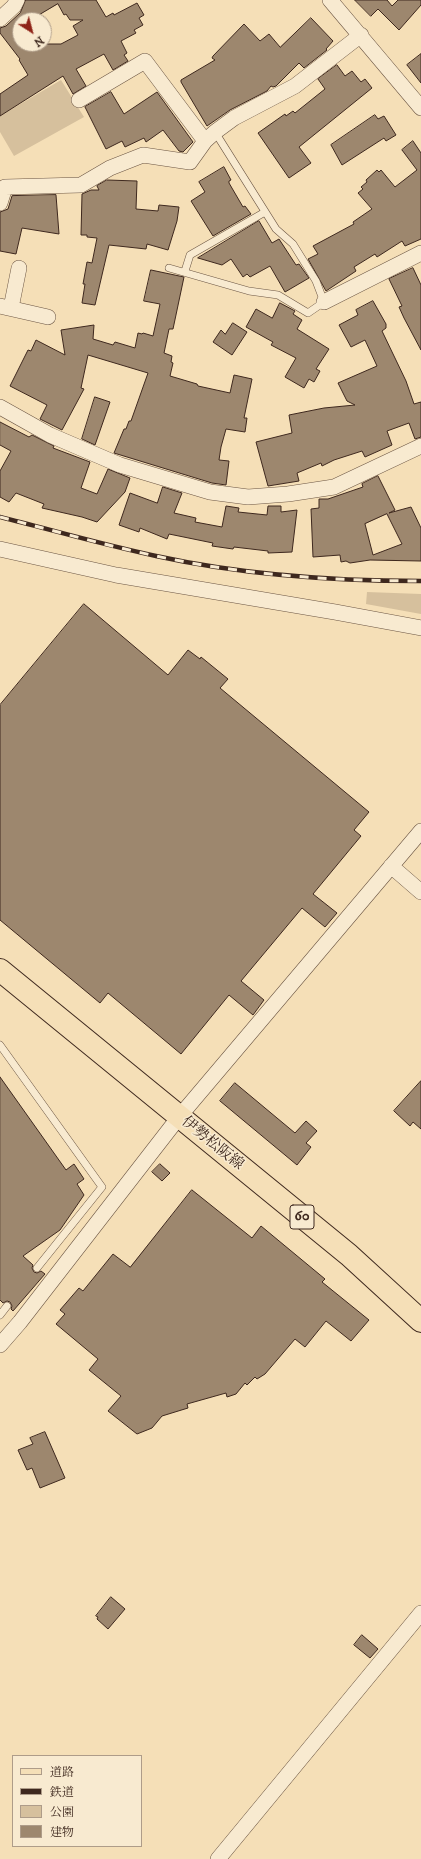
<!DOCTYPE html>
<meta charset="utf-8">
<style>
body{margin:0}
#map{position:relative;width:421px;height:1859px;overflow:hidden;background:#f5dfb7;font-family:"IM FELL DW Pica","Noto Serif JP",serif}
canvas{display:block}
.legend{position:absolute;left:12px;top:1755px;width:130px;height:92px;box-sizing:border-box;background:#f8ead0;border:1px solid #ae9c89;margin:0;padding:5px 7px;list-style:none;font-size:12px;color:#3e281e}
.legend li{display:flex;align-items:center;gap:8px;height:20px}
.legend b{width:20px;border:1px solid #ae9c89}
.north{position:absolute;left:12px;top:12px;width:40px;height:40px;box-sizing:border-box;background:#f8ead0;border:1px solid #ae9c89;border-radius:50%;rotate:144deg;font-size:11px;font-weight:700;line-height:16px;text-align:center;color:#3e281e}
.north::after{content:'';display:block;margin:auto;width:14px;height:18px;background:#8f2418;clip-path:polygon(50% 0,100% 100%,50% 72%,0 100%)}
</style>
<div id="map">
<canvas width="421" height="1859"></canvas>
<ul class="legend">
<li><b style="height:5px;background:#f5dfb7"></b>道路</li>
<li><b style="height:5px;background:#3e281e"></b>鉄道</li>
<li><b style="height:11px;background:#d6c09d"></b>公園</li>
<li><b style="height:11px;background:#9d876e"></b>建物</li>
</ul>
<div class="north">N</div>
</div>
<script>
const ctx = document.querySelector('canvas').getContext('2d');
ctx.lineJoin = 'round';
function fill(path, color) {
  ctx.fillStyle = color;
  ctx.fill(path, 'evenodd');
}
function stroke(path, color, width, dash) {
  ctx.strokeStyle = color;
  ctx.lineWidth = width;
  ctx.lineCap = dash ? 'butt' : 'round';
  ctx.setLineDash(dash || []);
  ctx.stroke(path);
}
function drawText(font, color, halo, rows, align = 'center') {
  ctx.font = font + ' "IM FELL DW Pica","Noto Serif JP",serif';
  ctx.lineWidth = 3;
  ctx.setLineDash([]);
  ctx.textBaseline = 'middle';
  ctx.strokeStyle = halo;
  ctx.fillStyle = color;
  for (const [text, x, y, turn = 0] of rows) {
    ctx.save();
    ctx.translate(x, y);
    ctx.rotate((+turn || 0) * Math.PI / 180);
    ctx.textAlign = isNaN(turn) ? turn : align;
    if (halo) ctx.strokeText(text, 0, 0);
    ctx.fillText(text, 0, 0);
    ctx.restore();
  }
}
fill(new Path2D(`
 M61,80L84,117L14,156L0,132V116Z
 M367,592L421,594V614L366,604Z`), '#d6c09d');
const building = new Path2D(`
 M26,0H96L106,17L113,13L114,15L137,3L144,15L139,18L143,25L134,30L136,33L121,41L127,53L124,55L128,61L113,70L104,54L76,69L86,86L73,94L63,76L0,116V94L28,75L19,60L20,59L0,33V28L6,26L20,13ZM58,4L64,15L66,14L70,20H83L73,26L78,35L61,44H20V20H30Z
 M355,0H387L392,6L398,0H421V5L399,30L378,9L371,16Z
 M311,18L333,41L326,49L327,50L304,68L299,63L276,86L273,87L271,86L267,91L230,110L207,126L181,82V80L215,60L212,58L213,56L244,24L260,41L269,34L280,47Z
 M421,54V83L407,65Z
 M337,65L345,76L352,71L361,82L365,79L372,88L299,147L311,163L289,178L258,133L285,114L286,116L293,111L295,113L325,89L318,79Z
 M111,92L124,114L157,92L193,142L183,152L179,151L163,130L146,142L144,138L125,147L122,141L106,149L85,107Z
 M375,115L378,119L384,116L396,135L386,141L384,138L342,165L331,145Z
 M413,141L421,153V239L405,246L402,241L377,257L375,254L354,267L356,271L326,291L308,259L318,254L313,246L354,224L353,222L372,209L358,193L363,189L361,187L367,182L366,180L377,170L379,172L381,170L395,187L417,170L402,150Z
 M224,167L231,180L229,181V183L243,207L245,206L251,214L213,236L191,201L205,192L199,182Z
 M107,180L137,181L136,209L158,211L159,205L179,207L177,221L168,250L147,244L146,249L109,245L95,305L82,303L85,284H83L87,262L92,263L97,238L87,237V235H81L82,194L91,190H99L97,186Z
 M56,195L59,234L22,228L16,254L0,251V212L8,209L12,196Z
 M259,221L272,243L279,239L296,265L299,264L309,278L285,292L270,266L250,277L247,274L243,277L231,259L222,265L198,258Z
 M413,268L421,285V350L404,318L399,307L402,306L389,279Z
 M151,270L184,277L173,329H169L164,353L172,356L171,362L173,363L170,376L197,384L198,386L230,393L234,375L252,379L244,418H247L245,432L226,429L221,447L219,460L229,461L226,485L212,483L114,453L124,429H126L129,421H131L148,373L88,355L81,388L84,389L62,430L40,419L47,405L10,386L28,350L31,351L36,340L65,355L61,330L94,325L93,339L113,345L115,342L135,348L138,333L142,334L143,333L153,336L160,304L144,301Z
 M373,301L386,324V328L382,331L406,381L414,404L421,402V437L415,439L409,423L387,431L392,445L365,457L362,451L334,460L322,466L321,463L297,473L299,481L268,486L256,442L292,433L289,415L324,408L355,405L347,401L338,383L377,366L365,340L351,347L339,325L358,315L356,310Z
 M280,303L295,311L293,314L302,320L297,329L329,349L316,369L320,371L314,382L309,379L304,388L285,377L296,358L271,345L273,342L246,327L256,309L272,318Z
 M233,323L247,332L232,355L213,342L221,330L225,334Z
 M95,397L110,402L95,445L82,439Z
 M0,422L29,437L32,435L54,446L53,448L90,462L81,488L97,494L108,469L130,478L125,492L97,522L82,517L42,508L44,504L16,493L9,502L0,497V471L11,451L0,445Z
 M378,476L395,510L389,513L411,507L421,528V561L370,560L350,563L346,561L341,562L340,555L313,557L311,509L319,508V499H328L363,487L362,484ZM387,514L402,544L373,555L365,524Z
 M163,487L182,493L174,513L196,518L195,522L222,527L226,506L239,508L238,512L267,515L268,506H281V512L297,510L292,552L268,553V551L234,547L233,549L212,546L213,543L169,534L167,539L140,528L139,532L119,525L130,493L157,503Z
 M84,604L168,675L188,650L200,659L201,657L228,679L220,688L369,812L354,830L361,836L313,894L337,913L325,927L302,908L241,981L264,1000L253,1015L229,995L181,1054L108,993L100,1003L0,920V705Z
 M0,1077L66,1170L74,1164L84,1179L77,1184L84,1195L60,1230L23,1256L33,1265L32,1268L34,1272L37,1273L41,1271L45,1274L13,1311L11,1309L12,1306L10,1302L7,1301L3,1303L0,1300Z
 M421,1081V1129L413,1122L410,1126L394,1111Z
 M235,1083L295,1133L306,1121L317,1131L306,1143L311,1147L297,1165L220,1101Z
 M160,1164L170,1173L162,1181L152,1172Z
 M192,1190L252,1238L261,1226L325,1279L322,1282L369,1320L351,1341L326,1321L305,1347L295,1339L265,1374L257,1379L255,1377L247,1385L245,1383L236,1394L227,1397L226,1393L187,1404L188,1408L162,1416L152,1428L137,1434L108,1411L121,1396L89,1370L98,1359L56,1324L65,1314L60,1310L79,1288L83,1291L113,1254L130,1267Z
 M45,1432L65,1478L40,1488L32,1468L27,1470L18,1450L33,1444L30,1438Z
 M111,1597L125,1609L108,1629L97,1619L98,1617L96,1616Z
 M362,1635L378,1649L370,1658L354,1645Z`);
fill(building, '#9d876e');
stroke(building, '#3e281e', 1);
const service = new Path2D(`
 M169,268L249,291L278,295L308,313L324,302L316,281L293,244L276,229L215,132
 M185,271L190,255L265,212
 M0,1045L102,1187L37,1268
 M0,1315L7,1306`);
const minor = new Path2D(`
 M330,0L421,108
 M0,19L14,6L17,0
 M79,100L145,61L205,141
 M0,203L5,187L81,185L110,168L143,155L190,162L205,141L215,132L234,118L295,86L361,35
 M324,302L421,253
 M0,306L48,317
 M11,308L19,268
 M0,407L50,435L120,465L210,492L248,497L288,494L334,487L421,446
 M0,549L116,575L335,612L421,628
 M391,866L421,892
 M0,1345L20,1322L179,1117L421,831
 M218,1859L421,1613`);
const primary = new Path2D(`
 M0,970L349,1255L421,1321`);
stroke(service, '#6c5644', 8);
stroke(minor, '#6c5644', 16);
stroke(primary, '#3e281e', 24);
stroke(service, '#f8ead0', 7);
stroke(minor, '#f8ead0', 15);
stroke(primary, '#f5dfb7', 22);
const rail = new Path2D(`
 M0,517C52,530 104,545 156,556C243,575 332,581 421,581`);
stroke(rail, '#3e281e', 4.5);
stroke(rail, '#f8ead0', 3, [9]);
for (const [x, y, w] of [
 [302,1217,24]
]) {
  const box = new Path2D();
  box.roundRect(x - w / 2, y - 12, w, 24, 3);
  ctx.fillStyle = '#f8ead0';
  ctx.fill(box);
  stroke(box, '#3e281e', 1);
}
drawText('bold 14px', '#3e281e', null, [
 ["60",302,1217]
]);
drawText('15px', '#3e281e', '#f8ead0', [
 ["伊勢松阪線",212,1144,39]
]);
</script>
